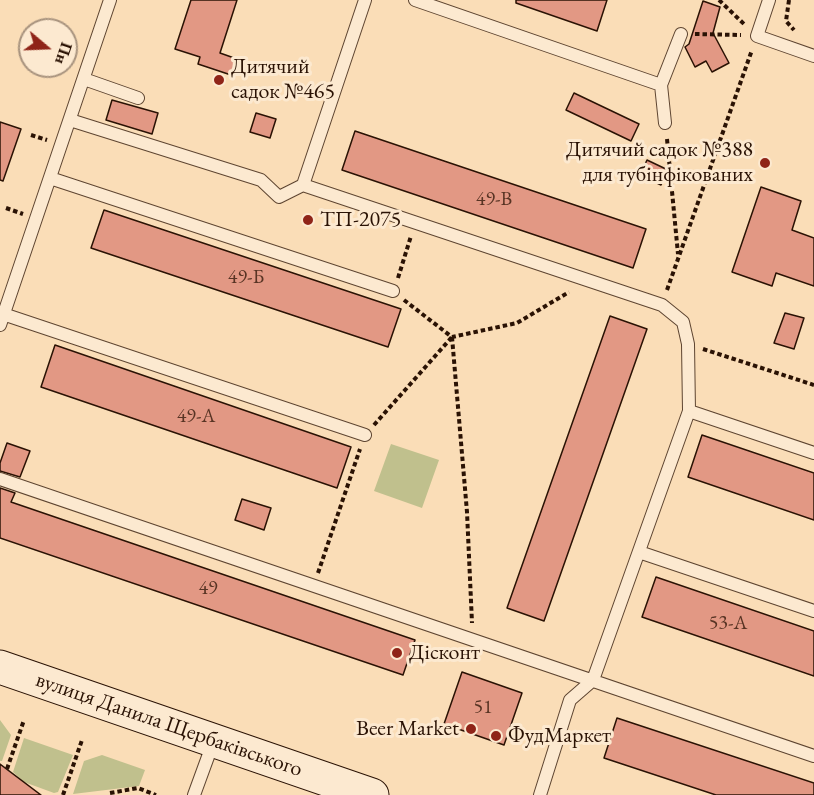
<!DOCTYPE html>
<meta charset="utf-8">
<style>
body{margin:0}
#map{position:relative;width:814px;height:795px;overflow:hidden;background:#faddb7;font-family:"EB Garamond",serif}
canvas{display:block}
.north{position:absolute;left:18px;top:18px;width:60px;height:60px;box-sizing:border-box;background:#fce9d0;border:2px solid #a8937e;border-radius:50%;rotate:109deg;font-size:16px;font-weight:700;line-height:24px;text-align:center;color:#2a1204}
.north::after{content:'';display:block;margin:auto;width:21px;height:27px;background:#8f2418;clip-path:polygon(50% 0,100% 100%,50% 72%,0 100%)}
</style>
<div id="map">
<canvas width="814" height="795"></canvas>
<div class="north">Пн</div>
</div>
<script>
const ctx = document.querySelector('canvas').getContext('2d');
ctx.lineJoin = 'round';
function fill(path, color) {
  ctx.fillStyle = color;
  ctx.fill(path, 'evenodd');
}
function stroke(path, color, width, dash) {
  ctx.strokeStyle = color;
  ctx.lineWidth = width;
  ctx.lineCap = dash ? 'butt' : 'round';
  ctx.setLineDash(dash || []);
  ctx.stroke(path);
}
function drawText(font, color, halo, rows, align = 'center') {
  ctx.font = font + ' "EB Garamond",serif';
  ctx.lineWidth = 6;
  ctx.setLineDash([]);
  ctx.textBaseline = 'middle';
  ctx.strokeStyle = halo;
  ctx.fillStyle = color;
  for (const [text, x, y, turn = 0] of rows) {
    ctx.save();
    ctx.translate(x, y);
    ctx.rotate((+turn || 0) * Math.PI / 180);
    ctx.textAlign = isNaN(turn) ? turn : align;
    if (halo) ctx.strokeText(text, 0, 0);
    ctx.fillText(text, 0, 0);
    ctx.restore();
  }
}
fill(new Path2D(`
 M391,444L439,460L422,508L374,491Z
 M0,720L11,735L2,761H0Z
 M24,738L73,755L58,792L54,793L24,782L13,772Z
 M102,755L145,770L139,786L73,794L84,761Z`), '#c0c08d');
const building = new Path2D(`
 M191,0H237L220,53L237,59L231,75L198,64L200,57L175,49Z
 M516,0H607L597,31L516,3Z
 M703,1L720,7L713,33L729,63L712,72L706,61L695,67L685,47L689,44Z
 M574,93L639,124L631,141L566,110Z
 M112,100L158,113L152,134L106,120Z
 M256,113L276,119L270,138L250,132Z
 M0,122L21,129L3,181L0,180Z
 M355,131L646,229L633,268L342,170Z
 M647,160L668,170L661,185L640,175Z
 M761,187L801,201L792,230L814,238V286L776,273L772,286L732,272Z
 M104,210L401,309L388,347L91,248Z
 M785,313L804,318L794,349L774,343Z
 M610,316L647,329L544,621L507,608Z
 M55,345L351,447L337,488L41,387Z
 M702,435L814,473V520L688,477Z
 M7,443L30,451L20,477L0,471V463Z
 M0,488L15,493L11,502L415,640L403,675L0,538Z
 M242,499L271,508L264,530L235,520Z
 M656,577L814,631V676L642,617Z
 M462,672L522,693L504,745L444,724Z
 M617,718L814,783V795H716L604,758Z
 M0,764L41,795H0Z`);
fill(building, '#e29884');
stroke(building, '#2a1204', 1.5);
const service = new Path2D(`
 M415,0L661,85
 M769,0L757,36L814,56
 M84,79L138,98
 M70,120L261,180L279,197L303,185L365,0
 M665,123L661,85L681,34
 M50,178L393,291
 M303,185L662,305L683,322L688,344L689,411L593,680L570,700L540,795
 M3,314L365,435
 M0,325L110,0
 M689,411L814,453
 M0,479L814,756
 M639,552L814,611
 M194,795L213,743`);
const secondary = new Path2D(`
 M0,667L372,795`);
stroke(service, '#5e4531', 14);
stroke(secondary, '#2a1204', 35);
stroke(new Path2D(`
 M719,0L745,25
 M789,0L786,21L794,30
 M695,34L741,35
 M31,135L47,140
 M667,139L678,254
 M6,208L23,214
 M398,278L411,236
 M667,290L752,50
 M404,300L452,337L517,323L569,292
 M452,337L467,512L472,623
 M703,349L814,385
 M374,425L452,337
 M318,573L360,449
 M7,769L24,720
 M110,793L138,788L156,795
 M63,795L82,740`), '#2a1204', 4, [4.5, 3]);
stroke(service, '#fce9d0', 12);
stroke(secondary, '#fce9d0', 33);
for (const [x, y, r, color] of [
 [219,80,6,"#8f2418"],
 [765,163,6,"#8f2418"],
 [308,220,6,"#8f2418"],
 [397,653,6,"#8f2418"],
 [471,729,6,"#8f2418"],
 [496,736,6,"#8f2418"]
]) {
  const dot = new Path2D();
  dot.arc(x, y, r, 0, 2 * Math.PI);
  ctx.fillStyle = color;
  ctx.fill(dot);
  stroke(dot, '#fce9d0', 2);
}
drawText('20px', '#583424', null, [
 ["49-В",494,200],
 ["49-Б",246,278],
 ["49-А",196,417],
 ["49",208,589],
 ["53-А",728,624],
 ["51",483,708]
]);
drawText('22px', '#2a1204', '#fce9d0', [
 ["Дитячий",231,67],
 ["садок №465",231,92],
 ["Дитячий садок №388",753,150,"right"],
 ["для тубінфікованих",753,175,"right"],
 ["ТП-2075",320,220],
 ["Дісконт",409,653],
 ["Beer Market",459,729,"right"],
 ["ФудМаркет",508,736]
], 'left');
drawText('22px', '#2a1204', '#fce9d0', [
 ["вулиця Данила Щербаківського",169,725,19]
]);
</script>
